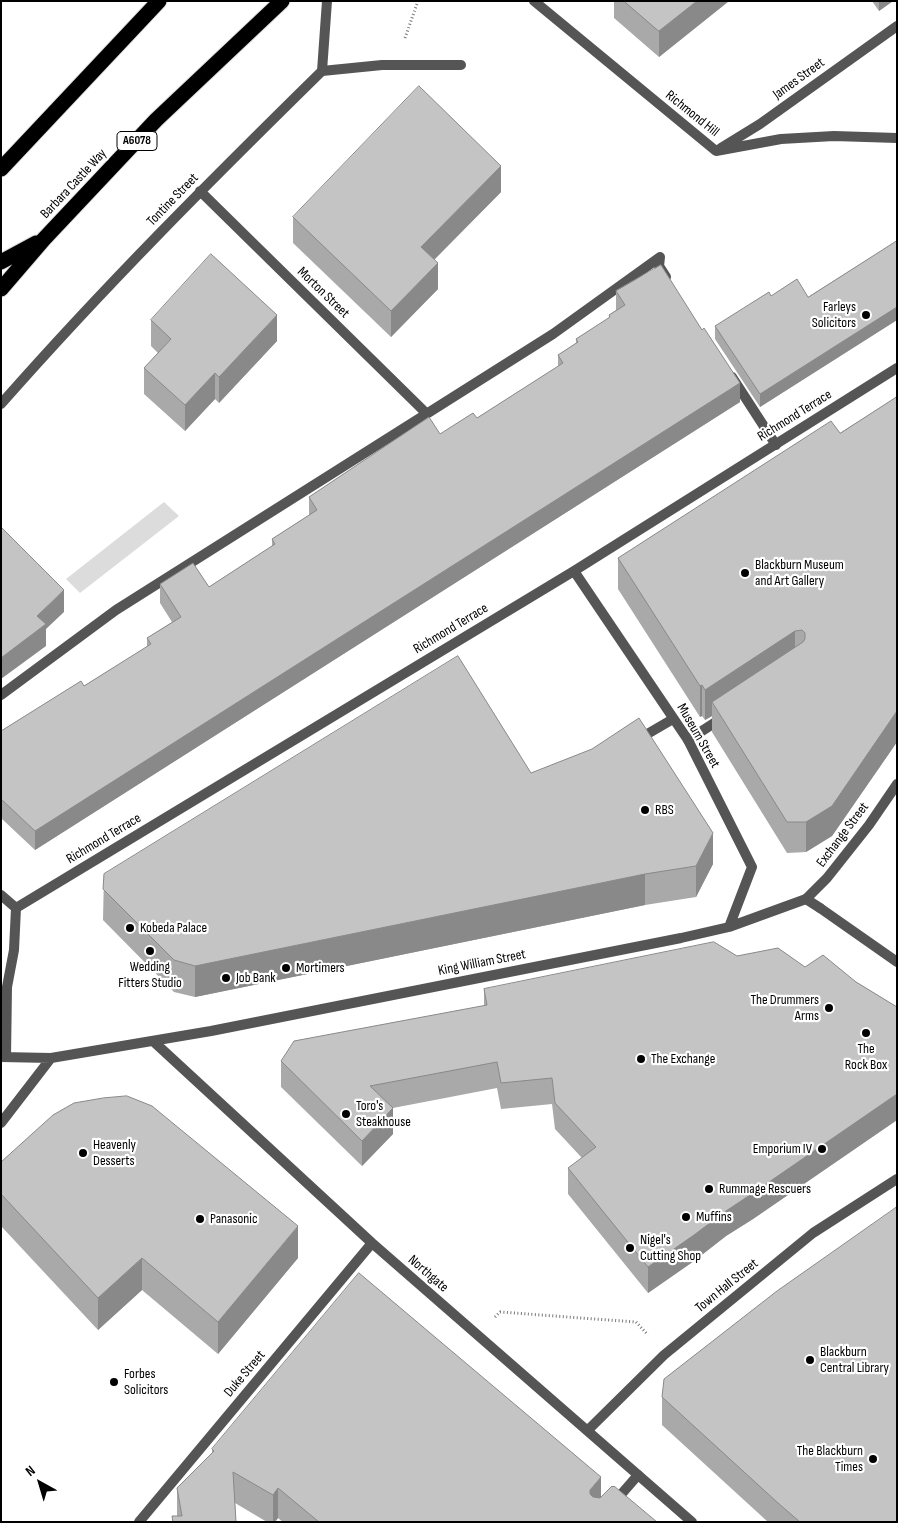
<!DOCTYPE html>
<style>
body{margin:0}
#map{position:relative;width:898px;height:1523px;overflow:hidden;background:#fff;font-family:"Sofia Sans Condensed",sans-serif}
canvas{display:block}
.frame{position:absolute;inset:0;border:2px solid #000;pointer-events:none}
.north{position:absolute;left:15px;top:1458px;width:50px;height:50px;-webkit-text-stroke:4px #fff;paint-order:stroke;rotate:321deg;font-size:14px;font-weight:700;line-height:20px;text-align:center;color:#000}
.north::after{content:'';display:block;margin:auto;width:18px;height:22px;background:#000;clip-path:polygon(50% 0,100% 100%,50% 72%,0 100%)}
</style>
<div id="map">
<canvas width="898" height="1523"></canvas>
<div class="frame"></div>
<div class="north">N</div>
</div>
<script>
const ctx = document.querySelector('canvas').getContext('2d');
ctx.lineJoin = 'round';
function fill(path, color) {
  ctx.fillStyle = color;
  ctx.fill(path, 'evenodd');
}
function stroke(path, color, width, dash) {
  ctx.strokeStyle = color;
  ctx.lineWidth = width;
  ctx.lineCap = dash ? 'butt' : 'round';
  ctx.setLineDash(dash || []);
  ctx.stroke(path);
}
function drawText(font, color, halo, rows, align = 'center') {
  ctx.font = font + ' "Sofia Sans Condensed",sans-serif';
  ctx.lineWidth = 4.5;
  ctx.setLineDash([]);
  ctx.textBaseline = 'middle';
  ctx.strokeStyle = halo;
  ctx.fillStyle = color;
  for (const [text, x, y, turn = 0] of rows) {
    ctx.save();
    ctx.translate(x, y);
    ctx.rotate((+turn || 0) * Math.PI / 180);
    ctx.textAlign = isNaN(turn) ? turn : align;
    if (halo) ctx.strokeText(text, 0, 0);
    ctx.fillText(text, 0, 0);
    ctx.restore();
  }
}
fill(new Path2D(`
 M164,502L179,516L80,593L66,579Z`), '#dcdcdc');
const highway = new Path2D(`
 M1,169L159,1
 M1,262L36,243
 M1,289L44,239L156,120L282,1`);
stroke(highway, '#dbdbdb', 17);
stroke(new Path2D(`
 M405,38L418,1
 M495,1317L500,1312L636,1322L648,1335`), '#777', 3, [1, 2.5]);
stroke(new Path2D(`
 M322,71L382,65H461
 M732,377L776,445
 M1,695L116,610L553,334L660,257L659,266L666,277
 M637,740L673,719
 M688,740L722,718
 M806,899L820,908
 M597,1522L638,1475`), '#555', 10);
stroke(new Path2D(`
 M534,1L716,151L781,139L834,136L897,138
 M721,148L760,124L897,26
 M200,191L426,413
 M1,404C103,288 212,179 322,71L327,1
 M574,571L688,740L752,867L729,927
 M1,895L16,908
 M16,908L574,571L897,368
 M820,908L897,962
 M153,1041L372,1243L692,1522
 M1,1057L51,1058L211,1031L681,938L729,927L806,899L827,878L869,825L897,784
 M6,1057L7,987L14,950L16,908
 M1,1123L51,1058
 M588,1430L664,1355L813,1233L897,1179
 M139,1522L372,1243`), '#555', 10);
stroke(highway, '#000', 15);
fill(new Path2D(`
 M614,1H729L659,57L614,18Z
 M872,1H893L879,11Z
 M501,192L434,260L438,289L391,337L293,243V217Z
 M897,241V320L760,407L715,339V326L771,296L808,297Z
 M616,291L740,402L35,850L1,818V731L84,686L147,647V638L172,622L160,603V584L209,587L272,546V539L309,515V497L440,434L477,418L558,367V355L576,343V339L609,318V315L616,310Z
 M151,320L277,341L219,403L215,399L185,431L144,394V368L158,353L151,346Z
 M897,397V742L832,836L806,852L787,853L712,732V716L705,720L702,716L700,717L618,589V558L840,433Z
 M531,773L713,864L696,897L645,905L195,997L174,992L103,920L104,874Z
 M737,956L805,967L856,982L897,1007V1120L753,1219L726,1236L694,1261L648,1293L568,1194V1168L582,1158L555,1129L552,1104L501,1109L497,1088L393,1108V1134L362,1166L281,1087V1061L484,1006V989Z
 M1,1162L298,1258L218,1354L142,1290L98,1330L1,1226Z
 M662,1397L897,1522H768L662,1425Z
 M212,1449L601,1497L657,1522H283L278,1518L275,1522H267L235,1503L236,1522H172V1516H177V1488L212,1453Z`), '#a9a9a9');
fill(new Path2D(`
 M697,1H729L659,57V31Z
 M879,1H893L879,11Z
 M501,166V192L421,273V247Z
 M438,263V289L391,337V311Z
 M897,307V320L760,407V394Z
 M277,315V341L219,403V377Z
 M215,373V399L185,431V405Z
 M740,383V402L35,850V831Z
 M64,590V612L46,629V646L1,679V658L37,616Z
 M795,631V661L712,702V716L705,720V690Z
 M702,685V716L700,717V686Z
 M897,711V742L832,836L806,852V822Z
 M713,833V864L696,897V866Z
 M645,874V905L195,997V966Z
 M897,1094V1120L753,1219L726,1236L694,1261L648,1293V1267L726,1211Z
 M393,1108V1134L362,1166V1141Z
 M298,1226V1258L218,1354V1322Z
 M142,1258V1290L98,1330V1298Z
 M601,1477V1507L590,1520V1490Z
 M278,1488V1518L275,1522H273V1495Z`), '#898989');
const building = new Path2D(`
 M624,1H697L659,31Z
 M419,86L501,166L421,247L438,263L391,311L293,217Z
 M897,241V307L760,394L715,326L769,292L771,296L797,279L808,297Z
 M211,254L277,315L219,377L215,373L185,405L144,368L171,339L151,320Z
 M661,265L702,330L704,328L740,383L35,831L1,799V731L81,681L84,686L151,644L147,638L181,617L160,584L193,563L209,587L275,544L272,539L317,510L309,497L429,417L440,434L473,413L477,418L563,363L558,355L578,342L576,339L610,317L609,315L625,305L616,291Z
 M897,397V711L832,806L806,822H787L712,702L803,642L805,639V633L802,630L795,631L705,690L702,685L700,686L618,558L831,421L840,433Z
 M1,527L64,590L37,616L46,624L1,658Z
 M458,656L531,773L592,749L639,718L713,833L696,866L645,874L195,966L174,960L103,889L104,874Z
 M714,942L737,956L778,948L805,967L823,955L856,982L897,1007V1094L753,1193L726,1211L694,1235L648,1267L568,1168L596,1147L555,1103L552,1078L501,1083L497,1062L370,1086L393,1108L362,1141L281,1061L294,1041L487,1005L484,989Z
 M127,1096L152,1106L298,1226L218,1322L142,1258L98,1298L1,1194V1162L53,1115L74,1103L103,1098Z
 M897,1207V1522H800L778,1503L662,1397L664,1379L777,1291Z
 M359,1273L601,1477L590,1490V1494L593,1497L600,1498L612,1486L613,1487L614,1486L657,1522H319L278,1488L273,1495L233,1472L236,1522H173L172,1516H182L177,1488L214,1451L212,1449Z`);
fill(building, '#c4c4c4');
stroke(building, '#898989', 1);
for (const [x, y, r, color] of [
 [866,315,5,"#000"],
 [745,573,5,"#000"],
 [645,810,5,"#000"],
 [130,928,5,"#000"],
 [150,951,5,"#000"],
 [286,968,5,"#000"],
 [226,978,5,"#000"],
 [829,1008,5,"#000"],
 [866,1033,5,"#000"],
 [641,1059,5,"#000"],
 [346,1114,5,"#000"],
 [822,1149,5,"#000"],
 [83,1153,5,"#000"],
 [709,1189,5,"#000"],
 [686,1217,5,"#000"],
 [200,1219,5,"#000"],
 [630,1248,5,"#000"],
 [810,1360,5,"#000"],
 [114,1382,5,"#000"],
 [873,1459,5,"#000"]
]) {
  const dot = new Path2D();
  dot.arc(x, y, r, 0, 2 * Math.PI);
  ctx.fillStyle = color;
  ctx.fill(dot);
  stroke(dot, '#fff', 2);
}
for (const [x, y, w] of [
 [137,141,40]
]) {
  const box = new Path2D();
  box.roundRect(x - w / 2, y - 9.5, w, 19, 4);
  ctx.fillStyle = '#fff';
  ctx.fill(box);
  stroke(box, '#000', 1);
}
drawText('bold 12px', '#000', null, [
 ["A6078",137,141]
]);
drawText('14px', '#000', '#fff', [
 ["James Street",799,79,-36],
 ["Richmond Hill",692,114,39],
 ["Barbara Castle Way",74,184,-47],
 ["Tontine Street",173,200,-46],
 ["Morton Street",323,293,44],
 ["Richmond Terrace",795,416,-32],
 ["Richmond Terrace",451,629,-31],
 ["Museum Street",698,736,60],
 ["Exchange Street",843,835,-53],
 ["Richmond Terrace",104,839,-31],
 ["King William Street",482,963,-11],
 ["Northgate",428,1274,41],
 ["Town Hall Street",727,1286,-39],
 ["Duke Street",245,1374,-50]
]);
drawText('14px', '#000', '#fff', [
 ["Farleys",856,307,"right"],
 ["Solicitors",856,323,"right"],
 ["Blackburn Museum",755,565],
 ["and Art Gallery",755,581],
 ["RBS",655,810],
 ["Kobeda Palace",140,928],
 ["Wedding",150,967,"center"],
 ["Fitters Studio",150,983,"center"],
 ["Mortimers",296,968],
 ["Job Bank",236,978],
 ["The Drummers",819,1000,"right"],
 ["Arms",819,1016,"right"],
 ["The",866,1049,"center"],
 ["Rock Box",866,1065,"center"],
 ["The Exchange",651,1059],
 ["Toro's",356,1106],
 ["Steakhouse",356,1122],
 ["Heavenly",93,1145],
 ["Desserts",93,1161],
 ["Emporium IV",812,1149,"right"],
 ["Rummage Rescuers",719,1189],
 ["Muffins",696,1217],
 ["Panasonic",210,1219],
 ["Nigel's",640,1240],
 ["Cutting Shop",640,1256],
 ["Blackburn",820,1352],
 ["Central Library",820,1368],
 ["Forbes",124,1374],
 ["Solicitors",124,1390],
 ["The Blackburn",863,1451,"right"],
 ["Times",863,1467,"right"]
], 'left');
</script>
